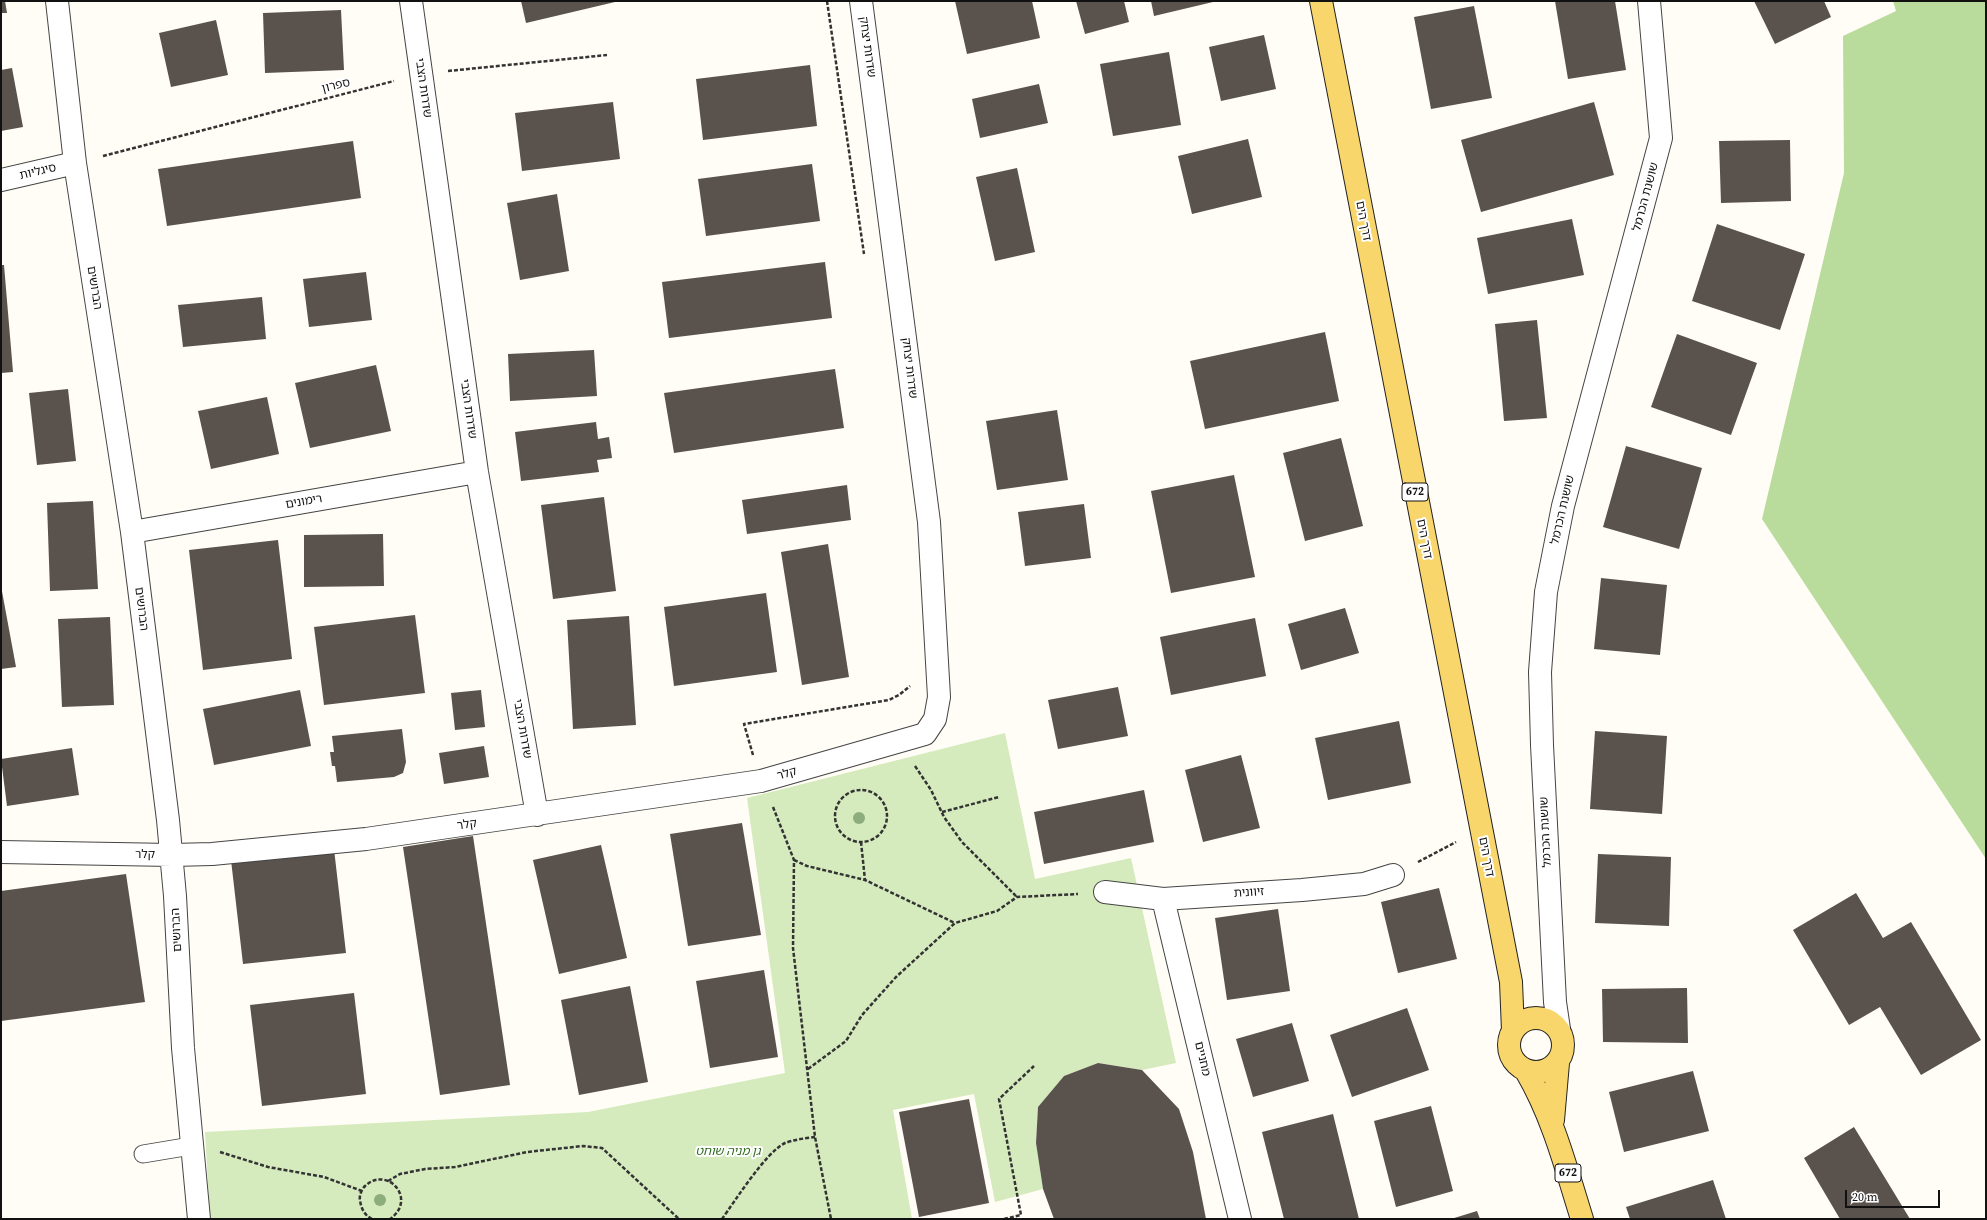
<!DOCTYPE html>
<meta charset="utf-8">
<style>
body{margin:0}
#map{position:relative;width:1987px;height:1220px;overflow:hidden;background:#fffdf5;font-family:"Source Serif 4",serif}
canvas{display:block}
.frame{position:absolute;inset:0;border:2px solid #111;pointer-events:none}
.scale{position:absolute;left:1845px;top:1190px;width:95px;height:18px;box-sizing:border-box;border:2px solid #111;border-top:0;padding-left:5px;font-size:12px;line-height:14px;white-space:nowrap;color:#111;-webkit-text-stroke:3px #fff;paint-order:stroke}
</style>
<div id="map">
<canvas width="1987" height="1220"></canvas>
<div class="frame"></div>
<div class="scale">20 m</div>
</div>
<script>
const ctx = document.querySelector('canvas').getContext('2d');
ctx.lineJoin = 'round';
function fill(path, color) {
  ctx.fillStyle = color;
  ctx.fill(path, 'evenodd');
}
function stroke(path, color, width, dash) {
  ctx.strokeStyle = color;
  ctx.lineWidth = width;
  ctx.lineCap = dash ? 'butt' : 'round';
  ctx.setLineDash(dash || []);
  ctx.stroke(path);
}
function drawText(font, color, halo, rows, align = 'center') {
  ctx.font = font + ' "Source Serif 4","Noto Sans Hebrew",serif';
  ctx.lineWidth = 4;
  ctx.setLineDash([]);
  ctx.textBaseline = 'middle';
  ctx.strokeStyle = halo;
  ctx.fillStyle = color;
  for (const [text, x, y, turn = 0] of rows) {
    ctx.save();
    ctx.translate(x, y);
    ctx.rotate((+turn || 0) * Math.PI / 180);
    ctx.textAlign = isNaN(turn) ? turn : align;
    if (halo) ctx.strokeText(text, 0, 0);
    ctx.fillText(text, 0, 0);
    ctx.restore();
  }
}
fill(new Path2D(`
 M1005,733L1035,879L1131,858L1176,1063L1142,1070L1098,1063L1064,1076L1038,1107L1036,1143L1043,1189L995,1202L974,1094L893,1110L912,1219H210L205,1132L588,1112L785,1073L747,798Z`), '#d5ebbd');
fill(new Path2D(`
 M1893,1H1986V859L1762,519L1844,173L1843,36L1896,11Z`), '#b9dc9c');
fill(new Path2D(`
 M1,1H5L7,13H1Z
 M521,1H615V2L526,23Z
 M955,1H1032L1040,38L967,54Z
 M1076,1H1124L1129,22L1085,34Z
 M1151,1H1213V2L1154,16Z
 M1555,1H1615L1626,70L1568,79Z
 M1754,1H1824L1831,17L1775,44Z
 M1474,6L1492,98L1431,109L1414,17Z
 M341,10L344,70L265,73L263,13Z
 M216,20L228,75L171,87L159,33Z
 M1264,35L1276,89L1221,101L1209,47Z
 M1169,52L1181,125L1113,136L1100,64Z
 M810,65L817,126L703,140L696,79Z
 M12,68L23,127L1,131V70Z
 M1039,84L1048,123L980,138L972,99Z
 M613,102L620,159L522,171L515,113Z
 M1594,102L1614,175L1481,212L1461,140Z
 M1248,139L1262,197L1192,214L1178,156Z
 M1790,140L1791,201L1721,203L1719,141Z
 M353,141L361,198L167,226L158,169Z
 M812,164L820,221L706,236L698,179Z
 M1017,168L1035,252L995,261L976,177Z
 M557,194L569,271L520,280L507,203Z
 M1572,219L1584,275L1488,294L1477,238Z
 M1717,224L1805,254L1780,330L1692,301Z
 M825,262L832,318L669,338L662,282Z
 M1,265H4L13,372L1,373Z
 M366,272L372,320L309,327L303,279Z
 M262,297L266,339L183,347L178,305Z
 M1537,320L1547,418L1504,421L1495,324Z
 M1325,332L1339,401L1205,429L1190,361Z
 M1677,334L1757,363L1731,435L1651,407Z
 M594,350L597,396L510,401L508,354Z
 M376,365L391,431L310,448L295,383Z
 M835,369L844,428L674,453L664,393Z
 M68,389L76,461L37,465L29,393Z
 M267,397L279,454L211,469L198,411Z
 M1057,410L1068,480L997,490L986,421Z
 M596,422L598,439L609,437L612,458L597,460L599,472L521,481L515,432Z
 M1341,438L1363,526L1305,541L1283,453Z
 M1626,446L1702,468L1679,549L1603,527Z
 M1234,475L1255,577L1171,593L1151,491Z
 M847,485L851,520L747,534L742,500Z
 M604,497L616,591L553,599L541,505Z
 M93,501L98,589L50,591L47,503Z
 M1084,504L1091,558L1025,566L1018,512Z
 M383,534L384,586L304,587V535Z
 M278,540L292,659L203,670L189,550Z
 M828,544L849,677L802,685L781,552Z
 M1601,578L1667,585L1660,655L1594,649Z
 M1,586L16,667L1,669Z
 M766,593L777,672L674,686L664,607Z
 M1345,608L1359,653L1301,670L1288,624Z
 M415,615L425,693L324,705L314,627Z
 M629,616L636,725L573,729L567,620Z
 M110,617L114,705L62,707L58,619Z
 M1255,618L1266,676L1171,695L1160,637Z
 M1118,687L1128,736L1058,749L1048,700Z
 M300,690L311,746L214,765L203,709Z
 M481,690L485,727L455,730L451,693Z
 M1399,721L1411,783L1328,800L1315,738Z
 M402,729L406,762L403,773L394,777L337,782L335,766H332L330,752H334L332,736Z
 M1595,731L1667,736L1662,814L1590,809Z
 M484,746L489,777L444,784L439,753Z
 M72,748L79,795L7,806L1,759Z
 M1241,755L1260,828L1203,842L1185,770Z
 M1144,790L1154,842L1044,864L1034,812Z
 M742,823L761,935L688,946L670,834Z
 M473,836L510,1085L440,1095L403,847Z
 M601,845L627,958L559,974L533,860Z
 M334,849L346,953L243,964L231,860Z
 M1598,854L1671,857L1669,926L1595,923Z
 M126,874L145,1002L1,1021V891Z
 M1439,888L1457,959L1398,973L1381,902Z
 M1856,893L1883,938L1911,922L1981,1040L1921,1075L1880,1007L1849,1025L1793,930Z
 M1278,909L1290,991L1227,1000L1215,918Z
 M764,970L778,1057L710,1068L696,981Z
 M630,986L648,1082L579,1095L561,1000Z
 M1687,988L1688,1043L1603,1042L1602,989Z
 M354,993L366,1094L262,1106L250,1005Z
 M1407,1008L1429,1070L1352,1097L1330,1035Z
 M1292,1023L1309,1081L1253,1097L1236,1039Z
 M1098,1063L1142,1070L1179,1109L1193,1152L1206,1219H1054L1043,1189L1036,1143L1038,1107L1064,1076Z
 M1693,1071L1709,1131L1624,1152L1609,1092Z
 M969,1099L989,1203L919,1217L899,1112Z
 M1431,1106L1453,1191L1396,1207L1374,1121Z
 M1333,1114L1359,1219H1284L1262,1132Z
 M1854,1127L1910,1219H1840L1804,1158Z
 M1713,1180L1726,1219H1630L1626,1207Z
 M1477,1211L1480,1219H1451Z`), '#5a524d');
const service = new Path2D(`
 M143,1154L191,1146`);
const minor = new Path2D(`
 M57,1L75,163L132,532L168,820L175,896L183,1048L199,1219
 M411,1L477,472L537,815
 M1,180L75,163
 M132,532L477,472
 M1,852L172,855L212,854L366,839L761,781L925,734L935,719L939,697L929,522L861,1
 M1105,892L1163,899L1302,890L1364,884L1393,875
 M1163,899L1240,1219
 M1559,1029L1555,1002L1542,745L1540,672L1546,592L1563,506L1661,138L1649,1`);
const primary = new Path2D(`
 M1321,1L1511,982L1513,1031
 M1509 1045a27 27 0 1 1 54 0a27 27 0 1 1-54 0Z
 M1526,1071C1553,1117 1566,1168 1582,1219
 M1553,1120L1558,1063`);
stroke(service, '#444', 19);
stroke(minor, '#444', 24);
stroke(primary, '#222', 24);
stroke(new Path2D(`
 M827,1L864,254
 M448,71L607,55
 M103,156L394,81
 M753,755L744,724L889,700L899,695L910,686
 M915,766L931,790L944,817L962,842L1017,897
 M835 816a26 26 0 1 1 52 0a26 26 0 1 1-52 0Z
 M773,807L794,860L793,948L815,1137L831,1219
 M942,812L999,797
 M861,842L865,880
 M794,860L807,866L865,880L955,923
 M1418,862L1456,842
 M808,1069L846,1041L862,1015L896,977L955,923L997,911L1017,897L1078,894
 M220,1152L268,1167L324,1177L362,1191
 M388,1181L400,1174L425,1169L455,1167L527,1152L583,1146L602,1148L679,1219
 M372,1219C364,1215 361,1208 360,1200C359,1195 362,1189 365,1186C387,1165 418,1199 390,1219
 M722,1219C735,1201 766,1152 785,1143C793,1140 806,1138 815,1137
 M1004,1219L1021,1215L999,1099L1034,1066`), '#333', 2.5, [4, 2]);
stroke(service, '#fff', 17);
stroke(minor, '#fff', 22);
stroke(primary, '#f9d66b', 22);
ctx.fillStyle = '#8dad7f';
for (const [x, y] of [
 [859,818],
 [380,1200]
]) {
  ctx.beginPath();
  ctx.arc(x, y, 6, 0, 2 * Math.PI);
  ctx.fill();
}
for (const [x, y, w] of [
 [1415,492,26],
 [1568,1173,26]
]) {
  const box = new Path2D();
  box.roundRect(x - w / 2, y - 9, w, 18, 3);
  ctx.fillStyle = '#fff';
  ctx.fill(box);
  stroke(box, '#111', 1);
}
drawText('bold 11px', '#111', null, [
 ["672",1415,492],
 ["672",1568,1173]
]);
drawText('12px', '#111', '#fff', [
 ["שדרות יצחק",867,47,82],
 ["ספרון",336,86,-14],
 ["שדרות הצבי",423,88,82],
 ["סיגליות",38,172,-13],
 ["שושנת הכרמל",1646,197,-75],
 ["דרך הים",1363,221,79],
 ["הברושים",94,288,81],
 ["שדרות יצחק",909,368,83],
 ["שדרות הצבי",468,409,82],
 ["רימונים",304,502,-10],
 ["שושנת הכרמל",1563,510,-77],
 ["דרך הים",1424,539,79],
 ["הברושים",141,609,83],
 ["שדרות הצבי",522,729,80],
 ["קלר",787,774,-16],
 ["קלר",467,825,-8],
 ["שושנת הכרמל",1546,832,-93],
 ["קלר",145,855,1],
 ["דרך הים",1486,857,79],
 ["זיוונית",1249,893,-4],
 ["הברושים",177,930,-93],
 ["מחניים",1202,1059,77]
]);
drawText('italic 12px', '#2f6b1f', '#fff', [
 ["גן מניה שוחט",728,1152]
]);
</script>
